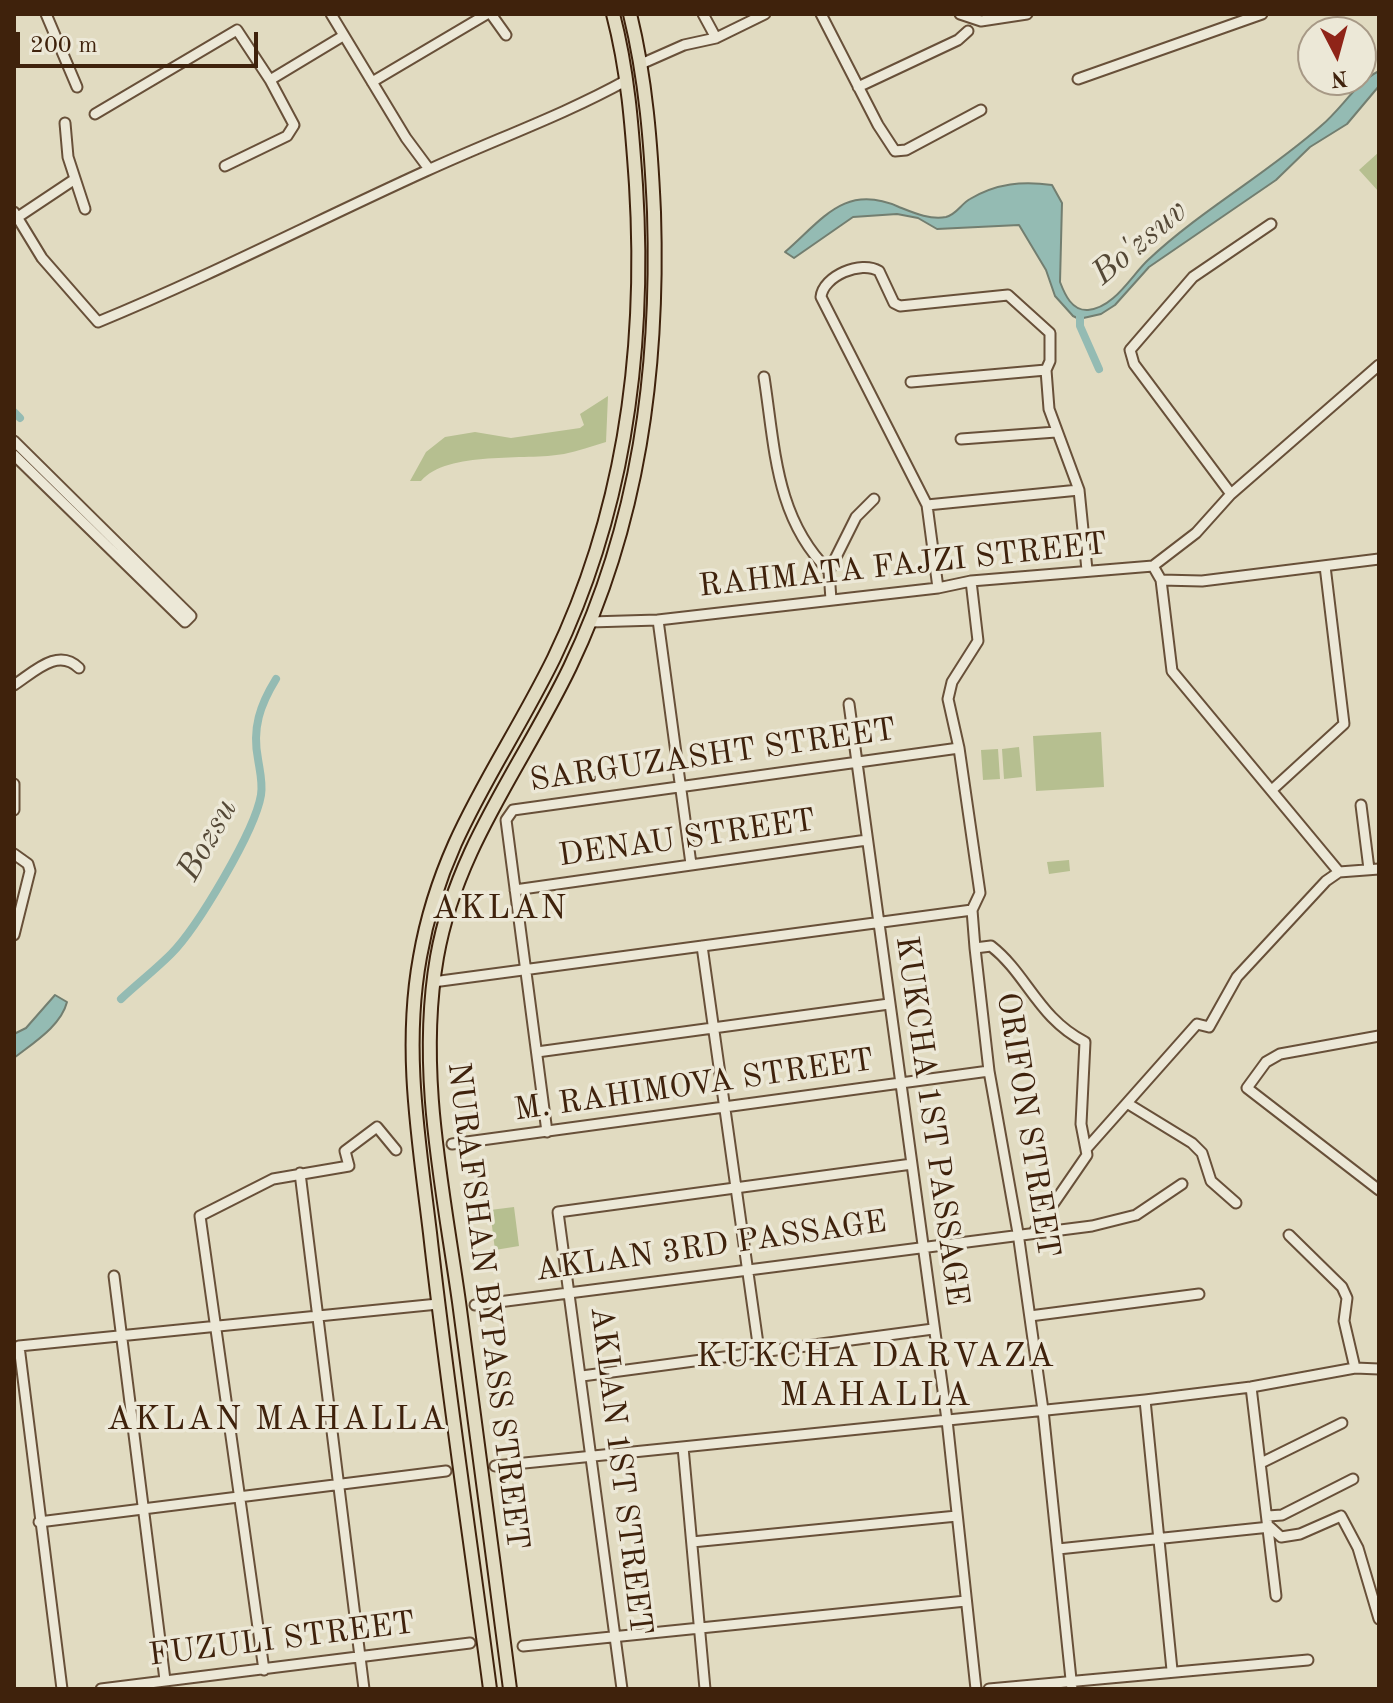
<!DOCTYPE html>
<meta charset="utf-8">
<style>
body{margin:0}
#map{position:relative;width:1393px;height:1703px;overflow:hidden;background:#e1dbc1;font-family:"Old Standard TT",serif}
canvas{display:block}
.frame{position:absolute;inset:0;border:16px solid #3f220c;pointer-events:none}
.north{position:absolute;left:1297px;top:16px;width:80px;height:80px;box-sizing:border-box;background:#ece8d7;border:2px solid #a79986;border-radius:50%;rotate:174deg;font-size:22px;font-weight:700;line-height:32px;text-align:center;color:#3f220c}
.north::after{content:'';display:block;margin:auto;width:28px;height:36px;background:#8f2418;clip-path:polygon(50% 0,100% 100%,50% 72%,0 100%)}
.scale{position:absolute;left:16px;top:32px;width:242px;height:36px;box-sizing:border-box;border:4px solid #3f220c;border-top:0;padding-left:10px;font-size:24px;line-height:28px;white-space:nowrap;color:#3f220c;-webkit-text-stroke:6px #ece8d7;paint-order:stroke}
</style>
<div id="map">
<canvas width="1393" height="1703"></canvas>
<div class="frame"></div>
<div class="north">N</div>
<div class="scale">200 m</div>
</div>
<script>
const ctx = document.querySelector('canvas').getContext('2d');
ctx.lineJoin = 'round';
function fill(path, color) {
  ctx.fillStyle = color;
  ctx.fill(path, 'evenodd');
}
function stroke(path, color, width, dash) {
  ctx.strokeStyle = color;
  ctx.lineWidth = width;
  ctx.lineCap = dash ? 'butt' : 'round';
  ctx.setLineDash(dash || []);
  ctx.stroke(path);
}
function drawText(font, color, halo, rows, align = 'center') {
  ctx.font = font + ' "Old Standard TT",serif';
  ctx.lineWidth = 7;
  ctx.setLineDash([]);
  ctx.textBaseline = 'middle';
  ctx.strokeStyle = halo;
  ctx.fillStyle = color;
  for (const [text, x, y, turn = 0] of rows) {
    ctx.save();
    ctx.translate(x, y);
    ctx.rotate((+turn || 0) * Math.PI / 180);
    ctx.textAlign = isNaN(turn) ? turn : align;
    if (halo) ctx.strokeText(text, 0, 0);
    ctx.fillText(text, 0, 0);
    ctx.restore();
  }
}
fill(new Path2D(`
 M1379,152V192L1359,170Z
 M608,396L606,442C592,446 578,451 564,454C525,461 448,450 421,481H410L426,452L445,437L475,432L511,438L580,428L584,425L580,414Z
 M1101,732L1104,787L1036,791L1033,736Z
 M1019,747L1022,777L1004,779L1002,749Z
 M998,749L1000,779L983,780L981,750Z
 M1069,860L1070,871L1049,874L1047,862Z
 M514,1207L519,1246L495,1250L490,1210Z`), '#b6bf90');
const water = new Path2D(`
 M1379,71V86L1347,124L1310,147L1276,180L1149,267L1115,305L1101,314L1079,319L1073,316L1055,296L1046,270L1019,225L937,229L918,218L897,214L853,217L794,258L785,252C823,219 845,183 899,207C914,213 930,220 946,217C957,214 961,204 970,199C997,183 1023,181 1052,185L1062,203L1060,282C1065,295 1072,311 1088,310C1114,308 1131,276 1148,260C1201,210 1267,174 1322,125C1341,109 1357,82 1379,71Z
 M55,995L67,1002C61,1026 33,1043 14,1058V1034L26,1028Z`);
fill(water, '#94bbb3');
stroke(water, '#727e70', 2);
stroke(new Path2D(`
 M1080,315V326L1099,369
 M14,412L20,418
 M121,999C137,984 155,970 171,954C197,928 255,831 261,795C263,783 260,772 258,759C252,728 260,705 276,679`), '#94bbb3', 8);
const minor = new Path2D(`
 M46,14L77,87
 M331,14L406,138L429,169
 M491,14L506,35
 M703,14L716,38
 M821,14L878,125L895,151L906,150L981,110
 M960,14L981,21L1027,14
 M641,64L684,45L716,38L765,14
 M1078,79L1262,14
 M270,80L343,36
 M372,82L487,14
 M858,87L958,40L968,31
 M95,114L237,30L270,80L294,125L287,136L225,166
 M65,123L68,157L85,209
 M14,212L42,258L98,322C210,276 316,221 426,171C493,140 562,116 627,80
 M18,217L75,179
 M764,377C775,447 775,518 829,571L831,600
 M911,382L1046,370
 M961,439L1056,432
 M14,441L191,616L185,622L14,455
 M1231,494L1134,364L1130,350L1193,277L1271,224
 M927,505L1079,490
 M1153,566L1161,580L1172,671L1339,872
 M1153,566L1196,533L1231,494L1379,365
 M829,571L856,517L874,499
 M1161,580L1202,581L1379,559
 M971,581L978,641L952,682L948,699L959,748L980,893L972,910L975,948L989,1071L1018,1233L1043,1410L1072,1689
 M938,588L927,505L821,297C823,276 861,260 879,271L894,303L900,306L1008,295L1050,333V361L1046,370L1049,409L1079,490L1087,570
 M658,620L691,864
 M590,622L658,620L938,588L971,581L1153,566
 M14,685C34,672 58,647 79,668
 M849,704L947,1420L976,1689
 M14,784V810
 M1273,789L1344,724L1325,566
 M1361,805L1369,869
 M14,854L28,864L30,871L14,935
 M515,890L867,840
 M702,946L759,1351
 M975,948L991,946C1027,974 1038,1018 1085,1042L1081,1124L1087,1155L1034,1232
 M433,982L972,910
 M1379,1036L1280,1054L1266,1062L1247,1088L1379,1190
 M537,1052L889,1004
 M1130,1105L1192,1143L1202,1153L1211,1181L1236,1203
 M547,1132L506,820L513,810L959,748
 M452,1144L989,1071
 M1087,1148L1197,1024L1209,1027L1237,977L1326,881L1339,872L1379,869
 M300,1173L364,1689
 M1289,1235L1342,1287L1347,1298L1344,1321L1355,1368
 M114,1276L165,1680
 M475,1305L1092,1226L1136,1215L1182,1184
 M1030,1316L1199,1294
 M582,1376L933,1329
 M1251,1387L1276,1596
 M1145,1400L1172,1670
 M683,1447L705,1689
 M1261,1463L1342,1423
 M495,1466L1145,1400L1251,1387L1355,1368L1379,1369
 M1268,1516L1282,1515L1353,1479
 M39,1522L446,1471
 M692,1542L957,1516
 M1058,1549L1270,1527L1281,1537L1300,1534L1341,1516L1358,1548L1379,1619
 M523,1646L966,1601
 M264,1670L200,1216L273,1179L349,1166L345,1151L377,1127L396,1150
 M62,1689L19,1346L438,1304
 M101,1689L470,1643
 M622,1689L558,1212L912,1164
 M989,1689L1308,1660`);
const major = new Path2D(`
 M490,1689C470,1537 447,1385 430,1233C419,1141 403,1050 420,957C441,836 502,764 554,658C625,510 646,348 636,185C632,127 628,71 613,14
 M510,1689C493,1560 477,1431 459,1302C443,1188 417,1072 437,957C456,848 523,765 570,667C639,523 659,370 654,212C651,145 646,79 630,14`);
stroke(minor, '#685039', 13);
stroke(major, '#3f220c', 16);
stroke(minor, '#ece8d7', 9);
stroke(major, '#e1dbc1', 12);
drawText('32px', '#3f220c', '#ece8d7', [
 ["RAHMATA FAJZI STREET",903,566,-6],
 ["SARGUZASHT STREET",713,756,-8],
 ["DENAU STREET",687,839,-8],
 ["M. RAHIMOVA STREET",694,1086,-8],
 ["KUKCHA 1ST PASSAGE",931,1121,82],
 ["ORIFON STREET",1027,1125,81],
 ["АKLАN 3RD PASSAGE",711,1247,-8],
 ["NURAFSHAN BYPASS STREET",487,1306,83],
 ["AKLAN 1ST STREET",620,1471,83],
 ["FUZULI STREET",282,1640,-7]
]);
drawText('italic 34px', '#544836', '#ece8d7', [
 ["Bo'zsuv",1140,243,-40],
 ["Bozsu",208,840,-61]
]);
ctx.letterSpacing = '2px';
drawText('34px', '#3f220c', '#ece8d7', [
 ["AKLAN",500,909],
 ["KUKCHA DARVAZA",876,1357],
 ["MAHALLA",876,1396],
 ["AKLAN MAHALLA",277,1420]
]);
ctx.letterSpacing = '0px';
</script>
